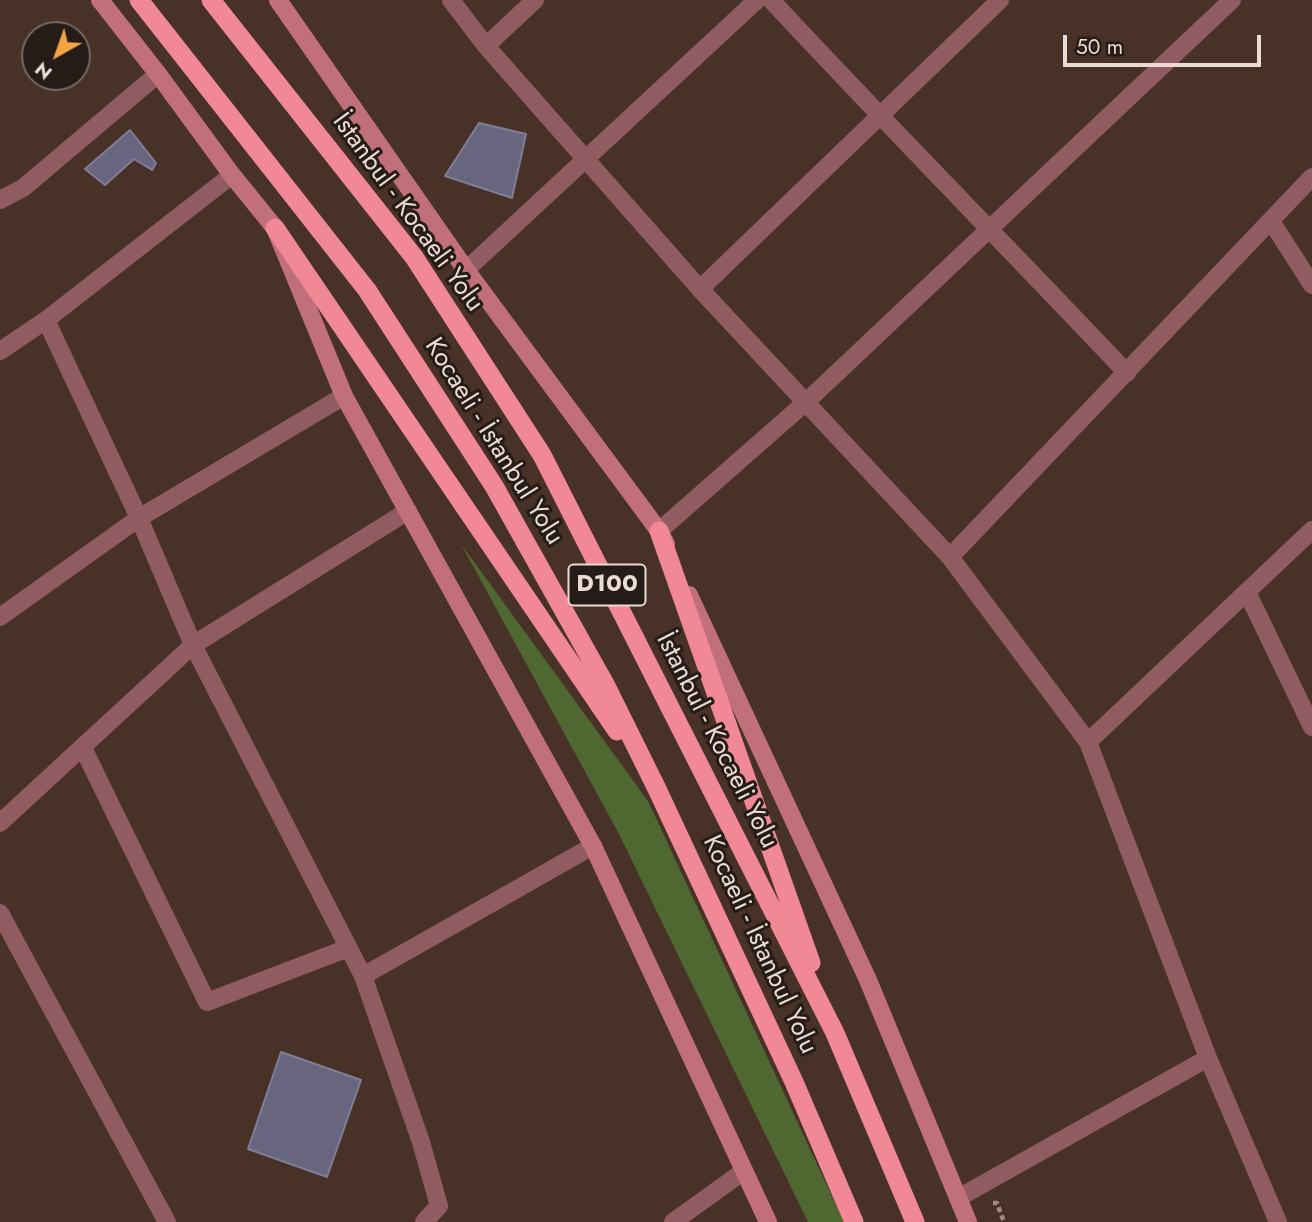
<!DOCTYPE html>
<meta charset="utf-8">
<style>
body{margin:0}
#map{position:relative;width:1312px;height:1222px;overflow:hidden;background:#483127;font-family:Jost,sans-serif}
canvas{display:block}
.north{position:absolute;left:21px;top:21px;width:70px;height:70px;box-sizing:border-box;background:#261c17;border:2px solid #746863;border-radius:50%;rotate:220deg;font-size:19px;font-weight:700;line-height:28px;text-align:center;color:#eadbd4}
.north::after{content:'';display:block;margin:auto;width:24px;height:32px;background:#f2a541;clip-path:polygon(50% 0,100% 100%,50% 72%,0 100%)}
.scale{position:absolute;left:1063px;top:35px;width:198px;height:32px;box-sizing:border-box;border:4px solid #eadbd4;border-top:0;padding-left:9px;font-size:21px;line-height:24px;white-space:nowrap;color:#eadbd4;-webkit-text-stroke:5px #261c17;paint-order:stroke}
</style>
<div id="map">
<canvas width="1312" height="1222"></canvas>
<div class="north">N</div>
<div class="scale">50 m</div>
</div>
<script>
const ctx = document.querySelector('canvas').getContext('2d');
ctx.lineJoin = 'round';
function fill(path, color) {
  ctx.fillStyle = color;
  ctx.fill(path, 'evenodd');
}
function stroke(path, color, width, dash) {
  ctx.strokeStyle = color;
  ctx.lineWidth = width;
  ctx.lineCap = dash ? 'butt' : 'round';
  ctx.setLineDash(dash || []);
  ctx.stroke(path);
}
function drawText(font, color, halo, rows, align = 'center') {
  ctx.font = font + ' Jost,sans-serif';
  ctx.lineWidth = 6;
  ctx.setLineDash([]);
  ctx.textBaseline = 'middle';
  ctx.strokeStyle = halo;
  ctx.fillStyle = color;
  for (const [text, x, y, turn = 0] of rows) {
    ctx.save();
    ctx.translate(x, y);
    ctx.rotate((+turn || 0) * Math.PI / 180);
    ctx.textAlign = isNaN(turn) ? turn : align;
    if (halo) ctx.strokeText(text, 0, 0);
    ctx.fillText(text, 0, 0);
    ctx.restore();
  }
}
fill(new Path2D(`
 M461,544L648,801L844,1222H808L619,834Z`), '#4f6730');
const building = new Path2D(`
 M479,123L526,134L512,198L445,176Z
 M130,130L156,163L152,170L134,159L105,185L85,169Z
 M281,1052L361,1080L327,1177L248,1149Z`);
fill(building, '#68667e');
stroke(building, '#807e97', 2);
stroke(new Path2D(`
 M993,1203H997L1004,1222`), '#9f8d84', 4.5, [5, 3.5]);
stroke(new Path2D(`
 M451,0L486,46L700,289L950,557L1088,742L1208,1058L1278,1222
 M771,0C888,126 1009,248 1127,373
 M486,46L535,0
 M1271,221L1312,285
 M466,270L757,0
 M700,289L1000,0
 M46,320L139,518L193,645L363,976L421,1142L439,1206L424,1222
 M0,351L46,320L232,175
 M659,531L806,402L1232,0
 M950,557L1312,177
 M1247,592L1312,727
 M0,617L139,518L344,396
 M1088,742L1312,530
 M83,748L207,1002L348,948
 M0,823L193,645L408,511
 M0,913L167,1222
 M363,976L593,846
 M958,1198L1208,1058
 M673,1222L744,1171`), '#905c62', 18);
stroke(new Path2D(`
 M0,200L23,188L158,74`), '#905c62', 18);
stroke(new Path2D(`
 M100,0L158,74L232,175L275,228L344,396L593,846L768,1222
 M278,0L466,270L659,531L666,544
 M689,595L868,980L968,1222`), '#c16f7a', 18);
stroke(new Path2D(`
 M139,0L367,290L494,486L606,686L657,789L794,1082L854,1222
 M211,0L414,257L542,455L835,1033L915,1222
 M275,228L617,731
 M659,531L811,963`), '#f08896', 19);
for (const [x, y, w] of [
 [607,585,77]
]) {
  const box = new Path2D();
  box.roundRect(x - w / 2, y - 20.5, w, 41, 5);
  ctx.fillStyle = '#261c17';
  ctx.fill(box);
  stroke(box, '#eadbd4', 2);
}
drawText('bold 24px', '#eadbd4', null, [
 ["D100",607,585]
]);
drawText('26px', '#eadbd4', '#261c17', [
 ["İstanbul - Kocaeli Yolu",407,213,54],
 ["Kocaeli - İstanbul Yolu",493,442,58],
 ["İstanbul - Kocaeli Yolu",716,741,63],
 ["Kocaeli - İstanbul Yolu",759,945,65]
]);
</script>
